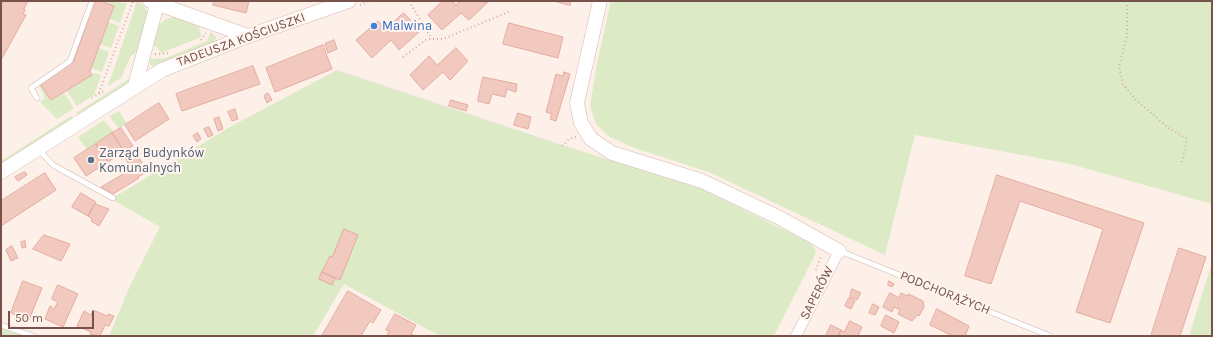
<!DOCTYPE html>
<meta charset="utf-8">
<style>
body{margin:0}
#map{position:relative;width:1213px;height:337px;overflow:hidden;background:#fcf0e8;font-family:Karla,sans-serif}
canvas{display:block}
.frame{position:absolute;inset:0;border:2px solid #76524b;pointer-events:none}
.scale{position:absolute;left:8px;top:311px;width:86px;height:18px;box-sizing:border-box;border:2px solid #76524b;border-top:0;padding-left:5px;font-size:12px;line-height:14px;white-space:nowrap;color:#76524b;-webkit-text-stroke:3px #fff5ee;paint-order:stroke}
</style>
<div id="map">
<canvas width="1213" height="337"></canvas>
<div class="frame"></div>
<div class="scale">50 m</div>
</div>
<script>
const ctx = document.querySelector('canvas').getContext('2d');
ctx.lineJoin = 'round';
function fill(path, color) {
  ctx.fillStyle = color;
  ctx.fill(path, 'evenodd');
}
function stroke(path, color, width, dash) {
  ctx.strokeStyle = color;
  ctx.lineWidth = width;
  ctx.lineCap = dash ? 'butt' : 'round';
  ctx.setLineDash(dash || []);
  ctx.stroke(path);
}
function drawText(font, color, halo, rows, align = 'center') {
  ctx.font = font + ' Karla,sans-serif';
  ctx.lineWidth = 4;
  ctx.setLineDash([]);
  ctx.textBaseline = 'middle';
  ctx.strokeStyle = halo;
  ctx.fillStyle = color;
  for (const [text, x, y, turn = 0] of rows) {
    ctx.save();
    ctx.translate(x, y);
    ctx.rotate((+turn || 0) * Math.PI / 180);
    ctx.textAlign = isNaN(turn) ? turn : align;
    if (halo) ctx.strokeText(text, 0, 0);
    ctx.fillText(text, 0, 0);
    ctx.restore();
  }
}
fill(new Path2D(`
 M102,1L127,3L120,23L110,19L114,6Z
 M137,1L143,5L148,14L138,51L131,56L121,78L108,86Z
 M611,1H1212V204L1070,164L915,135L885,255L711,173L632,147L608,136L596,124L590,106L597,63Z
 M173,17L180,18L200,27L199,30L201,35L199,38L161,53L157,47L153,46C156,33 157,20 173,17Z
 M108,22L119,26L111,48L100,44Z
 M211,32L216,37L215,42L154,67L150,64V59L166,58L202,43L207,41Z
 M99,48L109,52L102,72L91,68Z
 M337,70L565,146L702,189L810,243L816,250L815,255L774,336H440L344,284L313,336H109L130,286L160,227L111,199L230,127Z
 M95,73L101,75L94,95L77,106L66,90Z
 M132,77L123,87L78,116L76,113Z
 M40,84L52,100L64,93L74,108L57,119L40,102L45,98L39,85Z
 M119,111L127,124L119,129L109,116Z
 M71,116L74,120L1,166V161Z
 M104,120L114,132L87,150L78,137Z
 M1212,263V336H1189Z
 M1,328L22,336H1Z`), '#dceac6');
const building = new Path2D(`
 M1,1H28L24,9L25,10L23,14L26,15L1,60Z
 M95,1H100L114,6L90,71L92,75L51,100L40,84L73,62Z
 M214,1H249L246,13L213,5Z
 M443,1H452L456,5L460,1L488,2L469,20L461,13L442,30L428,15Z
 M554,1H571L570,5Z
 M404,13L420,31L399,50L391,40L372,58L356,40L378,21L385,29Z
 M509,23L563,37L558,58L503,44Z
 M334,40L337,49L328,53L325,44Z
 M323,45L332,69L275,92L266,68Z
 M456,48L468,61L450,80L443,72L423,90L410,75L429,56L437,65Z
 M253,66L260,84L182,111L176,94Z
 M564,72L570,74L556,121L550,119L552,114L546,112L556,74L563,76Z
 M483,77L517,84L516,92L507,89L505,97L492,94L489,104L478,101Z
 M268,93L272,100L267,103L264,96Z
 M451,100L468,105L466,111L449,106Z
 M159,103L169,119L135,141L125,125Z
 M235,109L238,119L232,121L228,112Z
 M518,113L531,117L528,129L514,125Z
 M219,117L223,129L218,131L214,119Z
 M209,127L213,135L208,137L204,129Z
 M121,128L133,146L124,151L112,133Z
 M112,133L124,151L108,162L96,144Z
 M198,133L201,139L197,142L193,136Z
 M96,144L108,162L86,176L74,158Z
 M136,152L142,163L138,166L143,174L138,177L139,178L113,194L101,187L132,169L125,158Z
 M25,172L27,175L18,181L15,177Z
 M45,173L56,190L1,226V201Z
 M997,175L1144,223L1110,323L1076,312L1103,229L1020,201L991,284L965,276Z
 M81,193L96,202L88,216L72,207Z
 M95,204L109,209L99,226L91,221L92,219L88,216Z
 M344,229L358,235L340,280L322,272L330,256L332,257Z
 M44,235L70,244L61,261L33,249Z
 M25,241L26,247L22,248L21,242Z
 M12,246L18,258L11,261L6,250Z
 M1179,248L1206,257L1180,336H1151Z
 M322,272L335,278L332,285L319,279Z
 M23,281L42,288L29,320L11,313Z
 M889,281L894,284L892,287L888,285Z
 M58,285L78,294L63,327L45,319L50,306L54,309L58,302L52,299Z
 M852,289L861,293L857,300L850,297Z
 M348,291L381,310L373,323L370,321L361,336H322Z
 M890,293L899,298L901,293L907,296L908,294L913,296L923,301L924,307L919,316L917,315L912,321L898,314L900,310L894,307L892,312L883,307Z
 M849,298L855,301L851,309L845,306Z
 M873,304L879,307L875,315L869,313Z
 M937,309L969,326L965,336H953L930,325Z
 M93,310L107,316L108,314L114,316L109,326L105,325L100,336L90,334L91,332L77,326L84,311L91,315Z
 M395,314L416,325L411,334L415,336H387L389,331L386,330Z
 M886,315L899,322L894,333L881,326Z
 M850,321L862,327L858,336H838L841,330L844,332Z
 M831,325L841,330L838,336H826Z`);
fill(building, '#f2c9bf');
stroke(building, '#e4aba0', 1);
const lane = new Path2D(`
 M37,98L31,88L70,61L92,1
 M39,150L53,165L113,198
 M840,251L1050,336
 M1,325L33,336`);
const street = new Path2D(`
 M796,336L839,251`);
const secondary = new Path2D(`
 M150,1L248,36
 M600,1L577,103L581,123L591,139L612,153L702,181L780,218L839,251
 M135,86L157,4
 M1,172L162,70L248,36L349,1`);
stroke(lane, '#d0b8b0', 6);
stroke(street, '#d0b8b0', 11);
stroke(secondary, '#d6b8b0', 15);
stroke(new Path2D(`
 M409,1L432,39
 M1127,1V36L1119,67L1123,84L1136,100L1170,129L1187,139L1182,162
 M360,5L370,1
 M201,40L206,33
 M155,54L169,53
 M403,57L427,39H443L511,11
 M99,93L133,1
 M92,98L104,91
 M562,146L569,139L576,137
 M816,270L821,256`), '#d7aba2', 2, [1, 3]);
stroke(lane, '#fff', 5);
stroke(street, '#fff', 10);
stroke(secondary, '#fff', 14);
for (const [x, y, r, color] of [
 [374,26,4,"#3f7fe0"],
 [91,160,4,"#5c6f8a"]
]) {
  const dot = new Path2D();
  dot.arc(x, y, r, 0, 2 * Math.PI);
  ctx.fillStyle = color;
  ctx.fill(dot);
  stroke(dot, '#fff5ee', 1.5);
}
drawText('13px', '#366cbe', '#fff5ee', [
 ["Malwina",382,26]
], 'left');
drawText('13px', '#76524b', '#fff5ee', [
 ["TADEUSZA KOŚCIUSZKI",241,40,-20],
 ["SAPERÓW",817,293,-63],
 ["PODCHORĄŻYCH",945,293,22]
]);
drawText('13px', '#4e5e75', '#fff5ee', [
 ["Zarząd Budynków",99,153],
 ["Komunalnych",99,168]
], 'left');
</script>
